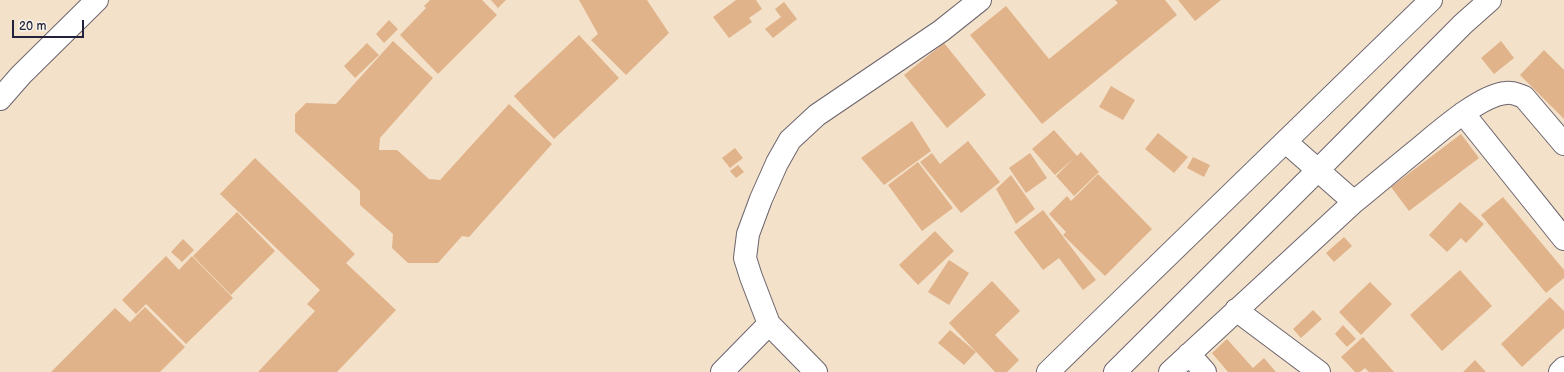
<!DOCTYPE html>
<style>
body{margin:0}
#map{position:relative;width:1564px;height:372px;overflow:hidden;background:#f4e1c9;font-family:"Balsamiq Sans",sans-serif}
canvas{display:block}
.scale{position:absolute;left:12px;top:20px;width:72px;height:18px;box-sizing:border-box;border:2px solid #22223b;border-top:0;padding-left:5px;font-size:12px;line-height:14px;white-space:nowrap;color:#22223b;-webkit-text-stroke:3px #f7f3e8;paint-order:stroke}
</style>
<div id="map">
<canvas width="1564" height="372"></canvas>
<div class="scale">20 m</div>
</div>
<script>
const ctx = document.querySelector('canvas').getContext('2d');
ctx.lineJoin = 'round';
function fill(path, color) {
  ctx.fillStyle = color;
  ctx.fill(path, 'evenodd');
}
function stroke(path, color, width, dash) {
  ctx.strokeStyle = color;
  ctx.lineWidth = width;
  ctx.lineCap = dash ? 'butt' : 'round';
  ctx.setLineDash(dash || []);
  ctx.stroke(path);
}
fill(new Path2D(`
 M430,0H482L497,15L438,74L400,35L426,8L424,6Z
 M491,0H506L498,8Z
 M579,0H647L669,33L626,75L591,40L598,34Z
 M736,0H756L762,9L749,18L752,22L729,38L713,17Z
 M1115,0H1165L1177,15L1042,124L970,35L1006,6L1049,59L1118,3Z
 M1178,0H1221L1195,21Z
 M784,2L797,19L773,38L765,29L781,17L775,9Z
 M389,20L398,29L384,43L376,34Z
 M579,35L619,78L554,139L514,96Z
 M393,41L433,78L380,138L379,150H397L429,179L440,180L509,104L552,144L469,237L462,236L438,263H408L392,248L393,234L360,205V191L295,132V114L306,103L336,104Z
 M1501,41L1514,58L1494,74L1481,58Z
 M367,43L379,55L355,78L344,66Z
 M944,43L986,95L947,128L904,75Z
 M1544,50L1564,70V119L1520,75Z
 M1111,86L1135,100L1123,120L1099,107Z
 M912,121L931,151L884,185L861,158Z
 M1054,130L1077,156L1081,152L1099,172L1074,196L1056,176L1074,158L1055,175L1032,149Z
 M1158,133L1188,157L1174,173L1145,149Z
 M1461,134L1479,158L1409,211L1391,187Z
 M968,141L1000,182L961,213L920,162L932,153L940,164Z
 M735,148L743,158L730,168L722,158Z
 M1030,153L1047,178L1026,193L1009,168Z
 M1193,157L1210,165L1204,177L1187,168Z
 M255,158L355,254L346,263L396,310L337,372H258L315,311L307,304L320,290L220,194Z
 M918,162L953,208L922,231L888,185Z
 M738,165L744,172L736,178L730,171Z
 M1098,174L1152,229L1105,276L1063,235L1066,232L1049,214L1067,196L1071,201Z
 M1011,175L1035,209L1016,224L996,189Z
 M1503,197L1564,270V278L1546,293L1481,215Z
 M1460,202L1484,224L1466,243L1461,238L1447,252L1429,235Z
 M1043,210L1096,280L1083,290L1059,258L1043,270L1014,232Z
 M237,212L275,251L231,295L193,256Z
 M935,231L954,251L918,285L899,265Z
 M1344,237L1352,246L1334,262L1326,253Z
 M183,239L194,250L182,262L171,252Z
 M166,256L179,270L192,256L233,298L186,344L146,304L136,314L122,300Z
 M949,260L969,273L949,305L928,292Z
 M1460,270L1492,306L1442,351L1410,315Z
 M992,281L1020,311L995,335L1019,360L1007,372H995L949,323Z
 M1370,282L1392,304L1361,335L1339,312Z
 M1550,297L1564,311V328L1522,367L1501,344Z
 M145,307L185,347L160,372H51L115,308L130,322Z
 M1313,310L1322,319L1301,338L1293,329Z
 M1343,325L1356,339L1347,347L1335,334Z
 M950,330L976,352L964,365L938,343Z
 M1363,337L1394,372H1369L1365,368L1360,372H1355L1341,357Z
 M1227,339L1253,368L1264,358L1276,372H1228L1212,353Z
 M1475,360L1486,372H1463Z`), '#e0b38a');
const minor = new Path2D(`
 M0,99L21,75L97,0
 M1463,113L1564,239
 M1286,142L1354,202C1375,185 1396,167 1417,150C1438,133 1480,95 1506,93C1513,92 1518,95 1524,97L1564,144
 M1236,310L1319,372
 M1189,354L1205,372
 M722,372L769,324
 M816,372L769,324L751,277L745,258L748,234L761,199L777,163L790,140L817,115L941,31L980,0
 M1048,372L1431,0
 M1115,372L1318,170L1463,24L1490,0
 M1170,372L1354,202
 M1560,372L1564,368`);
stroke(minor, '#6c656d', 24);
stroke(minor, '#fff', 22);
</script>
